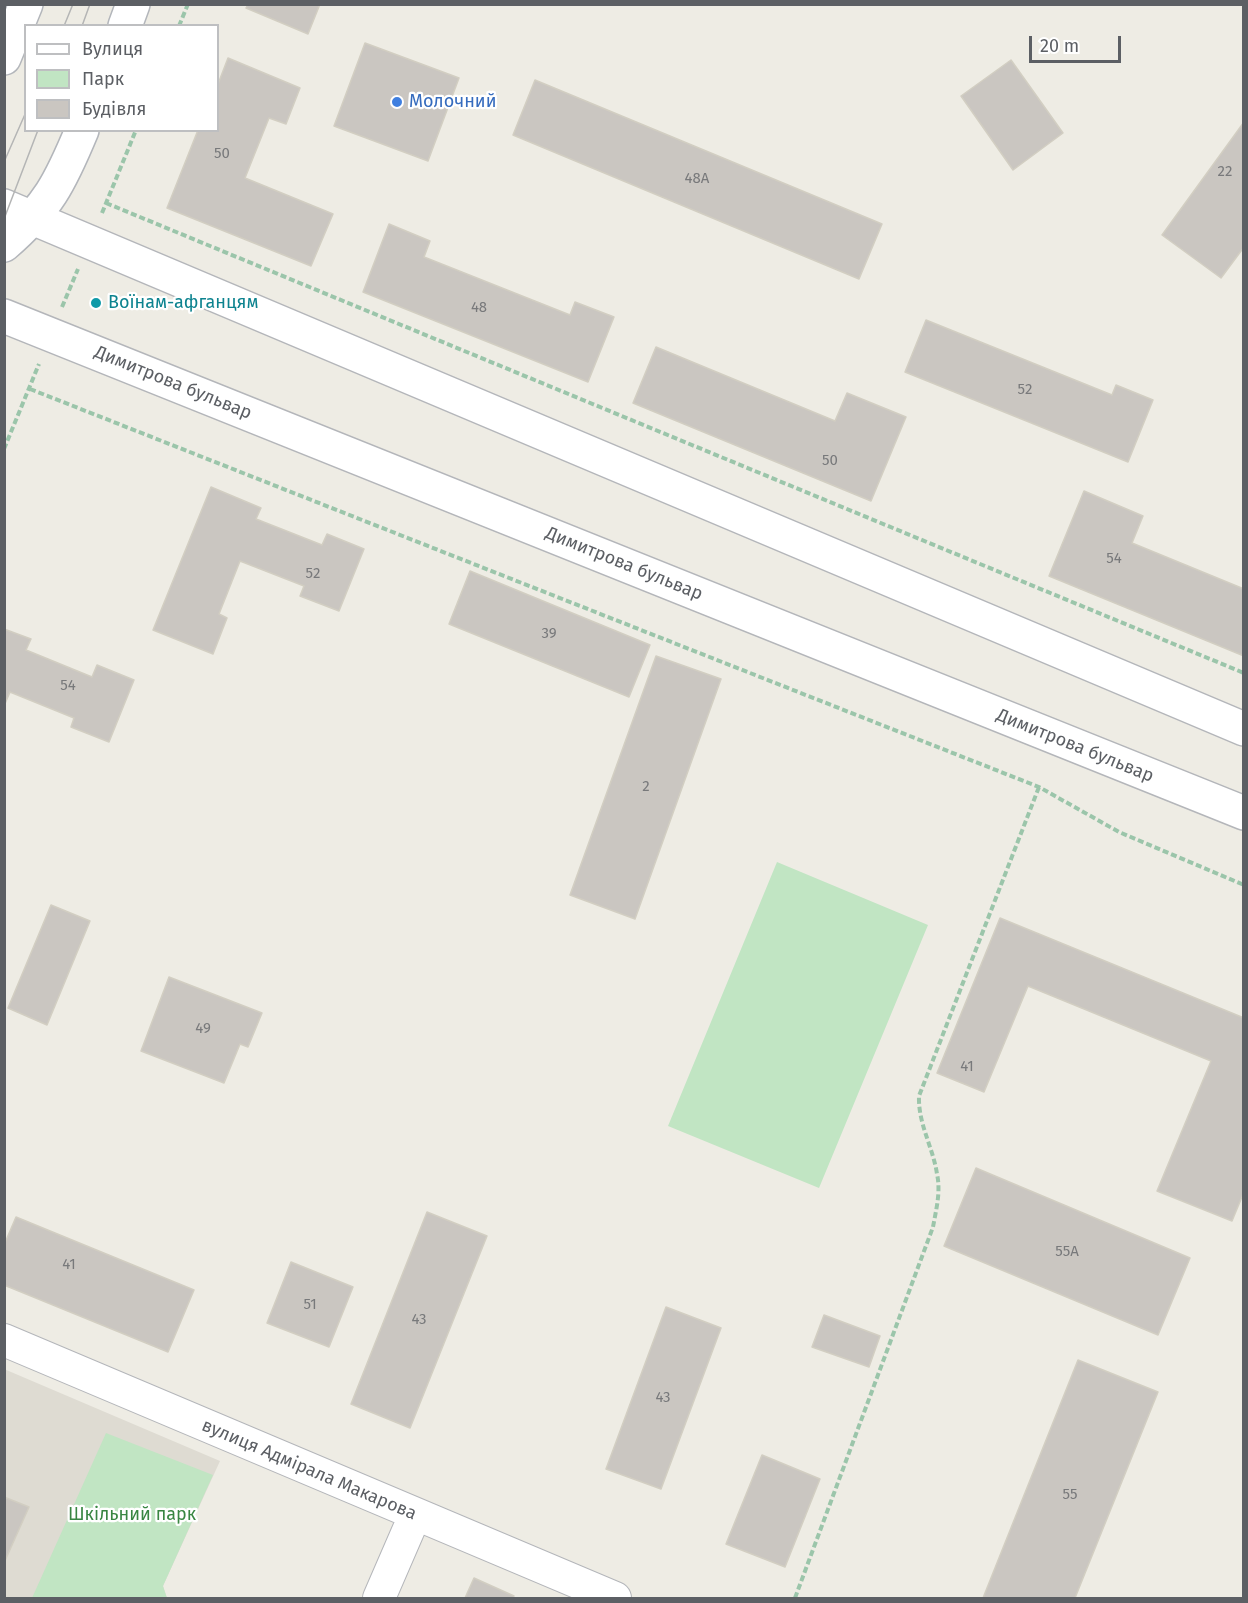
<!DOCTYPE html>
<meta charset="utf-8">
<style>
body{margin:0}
#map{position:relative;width:1248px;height:1603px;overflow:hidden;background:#eeece4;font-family:"Fira Sans",sans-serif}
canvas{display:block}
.frame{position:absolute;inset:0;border:6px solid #5c5f64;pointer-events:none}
.legend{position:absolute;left:24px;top:24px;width:195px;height:108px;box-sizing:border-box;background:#fff;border:2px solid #bebfc1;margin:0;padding:8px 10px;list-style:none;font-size:18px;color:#5c5f64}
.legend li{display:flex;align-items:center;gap:12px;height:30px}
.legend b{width:30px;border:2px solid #bebfc1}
.scale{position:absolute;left:1029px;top:36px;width:92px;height:27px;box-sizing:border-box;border:3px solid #5c5f64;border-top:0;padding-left:8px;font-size:18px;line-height:21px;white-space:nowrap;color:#5c5f64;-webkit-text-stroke:4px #fff;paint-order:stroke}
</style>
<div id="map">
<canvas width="1248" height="1603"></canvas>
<div class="frame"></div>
<ul class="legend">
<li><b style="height:8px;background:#fff"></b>Вулиця</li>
<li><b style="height:16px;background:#c1e5c3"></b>Парк</li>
<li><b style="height:16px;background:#cac6c1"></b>Будівля</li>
</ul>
<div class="scale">20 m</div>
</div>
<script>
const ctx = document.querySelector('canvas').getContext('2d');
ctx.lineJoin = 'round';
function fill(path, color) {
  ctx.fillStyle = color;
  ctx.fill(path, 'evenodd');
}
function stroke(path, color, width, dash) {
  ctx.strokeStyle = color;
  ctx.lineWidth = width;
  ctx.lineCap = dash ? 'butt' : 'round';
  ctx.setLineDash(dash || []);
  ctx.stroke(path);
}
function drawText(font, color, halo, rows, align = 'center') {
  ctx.font = font + ' "Fira Sans",sans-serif';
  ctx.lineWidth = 4.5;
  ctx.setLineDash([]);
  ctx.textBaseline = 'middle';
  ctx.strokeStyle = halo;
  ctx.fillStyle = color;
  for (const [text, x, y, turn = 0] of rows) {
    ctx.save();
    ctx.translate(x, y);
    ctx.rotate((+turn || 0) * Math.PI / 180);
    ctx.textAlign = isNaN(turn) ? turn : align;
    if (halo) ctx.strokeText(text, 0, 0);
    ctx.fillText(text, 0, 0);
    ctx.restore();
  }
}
fill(new Path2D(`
 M4,1369L220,1461L163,1586L167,1598H5Z`), '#dedbd2');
fill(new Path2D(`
 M777,862L928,925L819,1188L668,1126Z
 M106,1433L213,1475L163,1586L167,1598H32Z`), '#c1e5c3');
const building = new Path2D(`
 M248,4H320L308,34L246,8Z
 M365,43L459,78L428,161L334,126Z
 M228,58L300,88L286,124L269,118L245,178L333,214L311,266L167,208L198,130H218V84Z
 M1011,60L1063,133L1013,170L961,96Z
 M535,80L882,224L859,279L513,135Z
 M1244,122V247L1221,278L1162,235Z
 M389,224L430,241L424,257L570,315L575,302L614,317L588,382L363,292Z
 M926,320L1112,395L1116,385L1153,400L1128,462L905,372Z
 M656,347L835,421L847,393L906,417L871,501L633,403Z
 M211,487L261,508L256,519L322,545L327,534L364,549L339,611L300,596L304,586L240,561L219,614L227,618L213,654L153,630Z
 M1084,491L1143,516L1132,543L1244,589V656L1049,576Z
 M470,571L650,645L629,697L449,624Z
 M4,629L31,639L26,650L92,677L97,665L134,680L109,742L71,727L74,718L10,692L4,706Z
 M656,656L721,679L635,919L570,895Z
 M51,905L90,921L47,1025L8,1008Z
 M1000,918L1244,1018V1192L1232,1221L1157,1191L1211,1061L1028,986L984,1092L937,1073Z
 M169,977L262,1013L248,1047L240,1044L224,1083L141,1051Z
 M976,1168L1190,1258L1158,1335L944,1246Z
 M427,1212L487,1236L410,1428L351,1404Z
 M16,1217L194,1290L168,1352L4,1285V1245Z
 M291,1262L353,1287L329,1347L267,1323Z
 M666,1307L721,1328L661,1489L606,1469Z
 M824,1315L880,1336L869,1367L812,1347Z
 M1078,1360L1158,1392L1075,1598H983Z
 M762,1455L820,1479L785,1567L726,1544Z
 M4,1497L29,1507L4,1563Z
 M474,1578L514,1596L513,1598H465Z`);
fill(building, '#cac6c1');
stroke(building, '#d2cec2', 1.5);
const minor = new Path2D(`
 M4,1340L615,1598
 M379,1598L415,1515`);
const tertiary = new Path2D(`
 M4,206L1244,729
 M4,316L1244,813`);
const secondary = new Path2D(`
 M125,26L133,4
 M4,58L26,4
 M4,245C48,207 60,183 82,130`);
stroke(minor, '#b4b6ba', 34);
stroke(tertiary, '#b4b6ba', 36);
stroke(secondary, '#b3b6bb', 36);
stroke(new Path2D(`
 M179,26L188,4
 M106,203L1244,673
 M102,213L136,130
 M62,307L78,269
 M30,389L1039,787L1119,832L1244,885
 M4,449L39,364
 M795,1598L933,1227C936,1210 941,1192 937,1174C933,1147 918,1124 919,1096L1039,787`), '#9bc5aa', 4, [6, 3]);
stroke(minor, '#fff', 32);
stroke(tertiary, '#fff', 33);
stroke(secondary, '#fff', 33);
stroke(new Path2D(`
 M64,26L73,4
 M82,26L90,4
 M4,162L26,112
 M4,219L38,130`), '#b4b5b5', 1.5);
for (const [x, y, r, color] of [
 [397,102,6,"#3f7fe0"],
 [96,303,6,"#0f9aa8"]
]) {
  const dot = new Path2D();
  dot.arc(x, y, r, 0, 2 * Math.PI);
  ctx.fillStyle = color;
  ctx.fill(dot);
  stroke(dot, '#fff', 2);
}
drawText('15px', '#78797b', null, [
 ["50",222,154],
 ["22",1225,172],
 ["48А",697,179],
 ["48",479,308],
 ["52",1025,390],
 ["50",830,461],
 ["54",1114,559],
 ["52",313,574],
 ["39",549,634],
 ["54",68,686],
 ["2",646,787],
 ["49",203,1029],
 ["41",967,1067],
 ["55А",1067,1252],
 ["41",69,1265],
 ["51",310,1305],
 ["43",419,1320],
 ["43",663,1398],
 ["55",1070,1495]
]);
drawText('18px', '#366cbe', '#fff', [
 ["Молочний",409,102]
], 'left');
drawText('18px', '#0d838f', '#fff', [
 ["Воїнам-афганцям",108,303]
], 'left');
drawText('18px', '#5c5f64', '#fff', [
 ["Димитрова бульвар",173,383,22],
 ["Димитрова бульвар",624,564,22],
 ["Димитрова бульвар",1075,746,22],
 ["вулиця Адмірала Макарова",309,1470,23]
]);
drawText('18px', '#398642', '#fff', [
 ["Шкільний парк",132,1515]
]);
</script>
